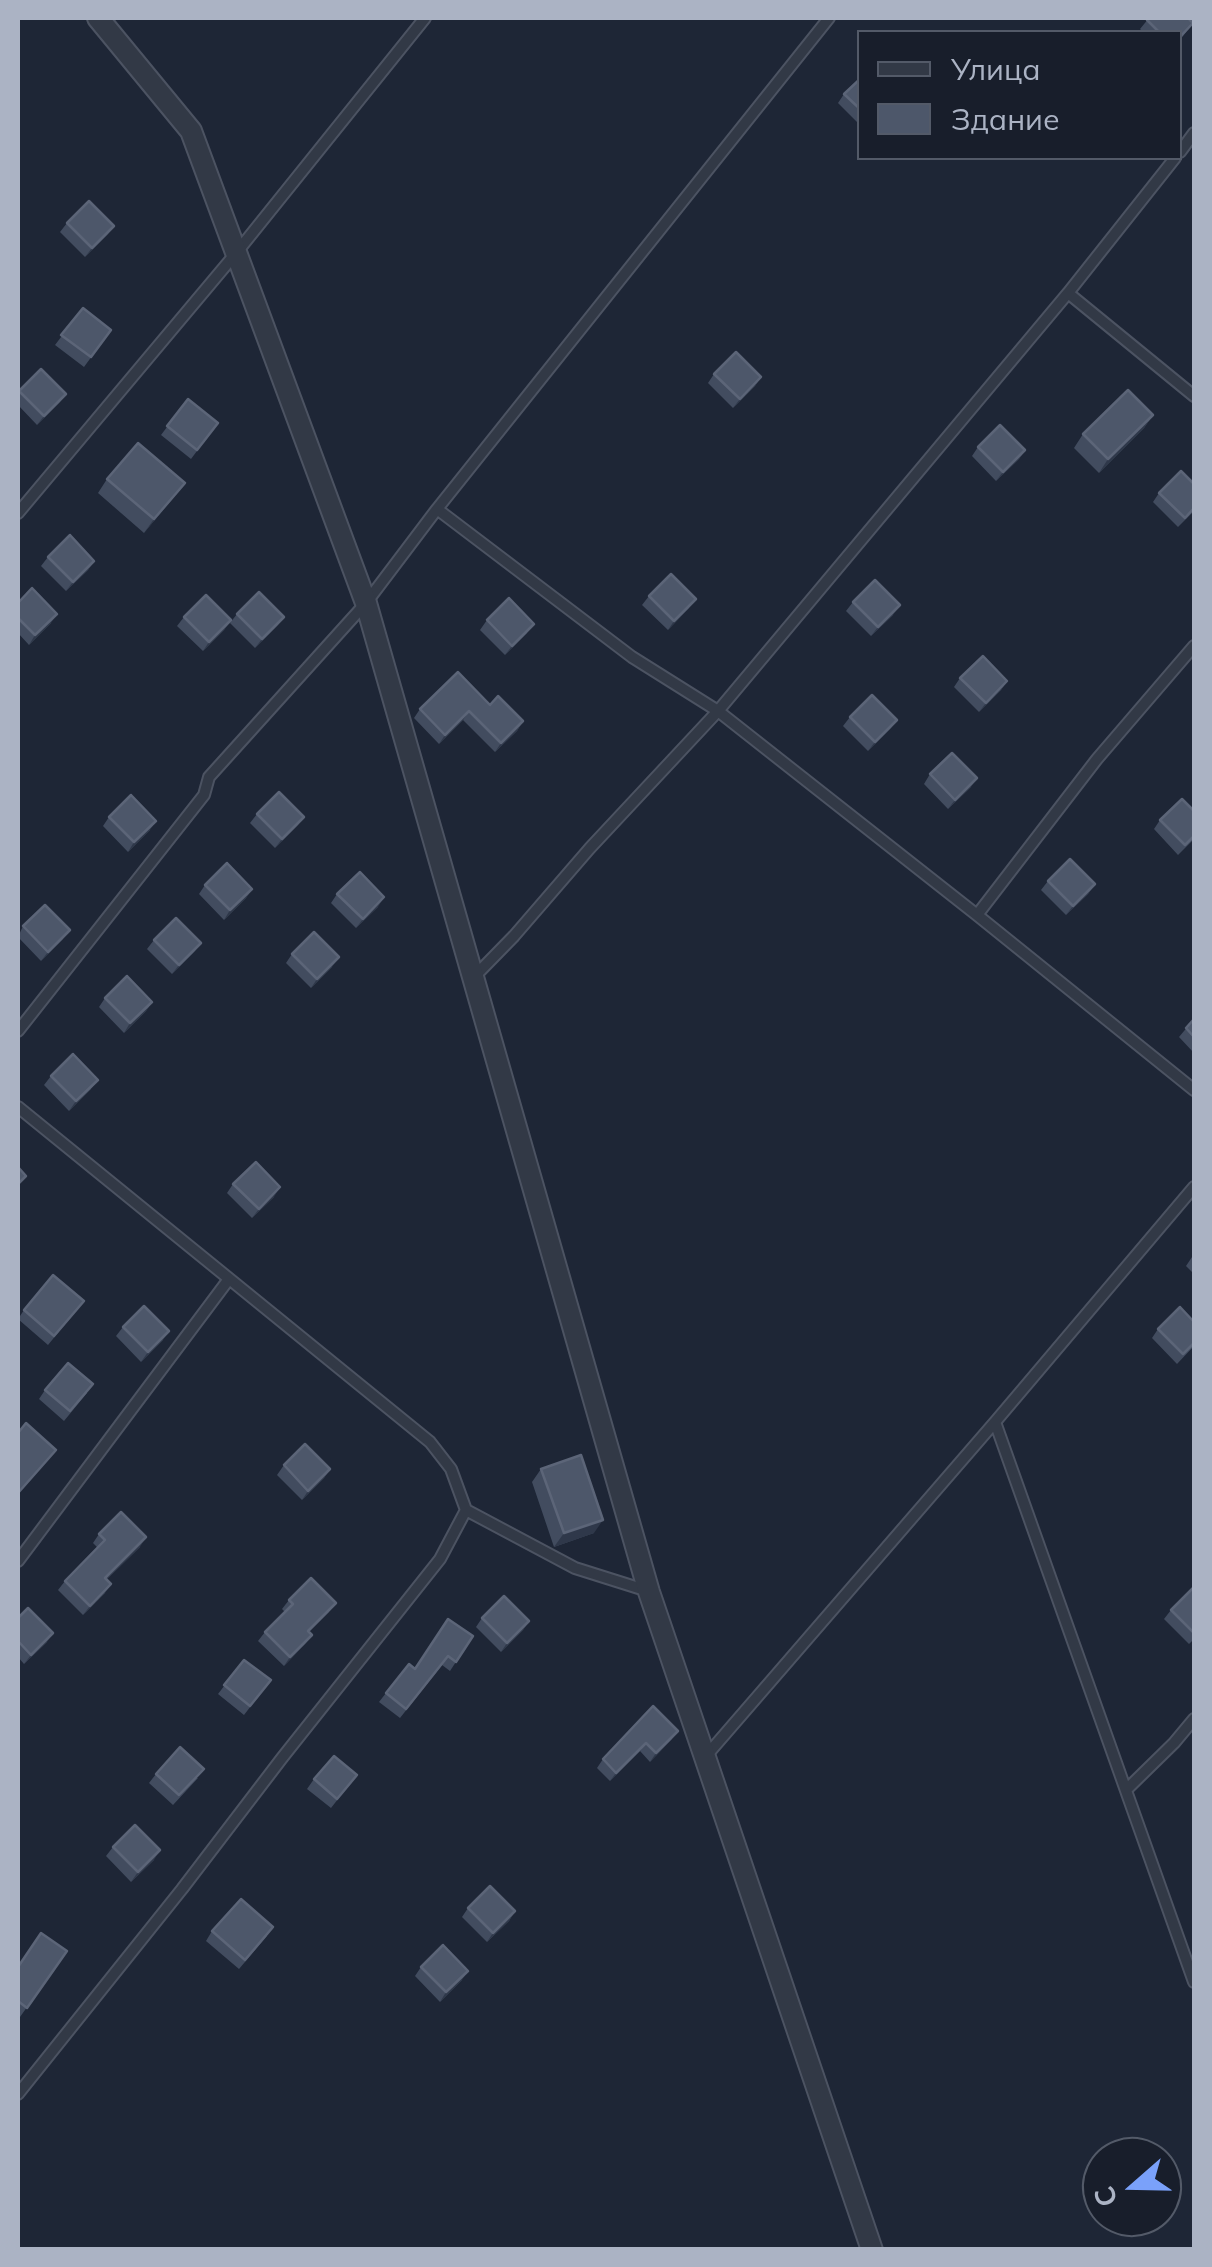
<!DOCTYPE html>
<meta charset="utf-8">
<style>
body{margin:0}
#map{position:relative;width:1212px;height:2267px;overflow:hidden;background:#1e2636;font-family:Mulish,sans-serif}
canvas{display:block}
.frame{position:absolute;inset:0;border:20px solid #abb3c4;pointer-events:none}
.legend{position:absolute;left:857px;top:30px;width:325px;height:130px;box-sizing:border-box;background:#181e2b;border:2px solid #535a68;margin:0;padding:12px 18px;list-style:none;font-size:30px;color:#abb3c4}
.legend li{display:flex;align-items:center;gap:20px;height:50px}
.legend b{width:50px;border:2px solid #535a68}
.north{position:absolute;left:1082px;top:2137px;width:100px;height:100px;box-sizing:border-box;background:#181e2b;border:2px solid #535a68;border-radius:50%;rotate:250deg;font-size:28px;font-weight:700;line-height:40px;text-align:center;color:#abb3c4}
.north::after{content:'';display:block;margin:auto;width:35px;height:45px;background:#7aa1fa;clip-path:polygon(50% 0,100% 100%,50% 72%,0 100%)}
</style>
<div id="map">
<canvas width="1212" height="2267"></canvas>
<div class="frame"></div>
<ul class="legend">
<li><b style="height:12px;background:#323946"></b>Улица</li>
<li><b style="height:28px;background:#4d576a"></b>Здание</li>
</ul>
<div class="north">С</div>
</div>
<script>
const ctx = document.querySelector('canvas').getContext('2d');
ctx.lineJoin = 'round';
function stroke(path, color, width, dash) {
  ctx.strokeStyle = color;
  ctx.lineWidth = width;
  ctx.lineCap = dash ? 'butt' : 'round';
  ctx.setLineDash(dash || []);
  ctx.stroke(path);
}
function fill(path, color) {
  ctx.fillStyle = color;
  ctx.fill(path, 'evenodd');
}
const service = new Path2D(`
 M1180,152L1194,133
 M1068,293L1194,396
 M437,509L632,657L718,711L977,915L1194,1090
 M18,513L237,252L425,18
 M977,915L1097,759L1194,646
 M474,977L514,936L590,848L718,711L1068,293L1175,158
 M18,1031L204,795L209,777L366,603L437,509L829,18
 M18,1107L430,1442L451,1469L466,1510L575,1568L648,1591
 M995,1422L1194,1982
 M18,1561L229,1279
 M706,1756L995,1422L1194,1187
 M1126,1790L1174,1743L1194,1719
 M18,2094L182,1889L282,1758L440,1559L466,1510`);
const minor = new Path2D(`
 M98,18L191,131L366,603L649,1592L872,2250`);
stroke(service, '#4c5362', 14);
stroke(minor, '#4c5362', 24);
stroke(service, '#323946', 10);
stroke(minor, '#323946', 20);
fill(new Path2D(`
 M1149,18L1193,23L1180,40V32H1143L1140,29Z
 M860,79V125L838,103L844,94Z
 M67,223L114,226L107,235L85,257L60,232Z
 M83,308L111,330L84,367L55,345Z
 M41,369L66,394L59,403L37,425L18,405V392Z
 M714,374L761,377L755,386L733,408L708,383Z
 M188,399L218,423L191,459L161,435Z
 M1153,415L1144,428L1099,473L1074,448L1083,434Z
 M978,447L1025,450L1019,459L996,481L972,456Z
 M107,479L185,483L144,533L98,493Z
 M1159,493L1194,511L1178,527L1153,502Z
 M48,557L94,561L88,570L66,591L41,566Z
 M649,596L689,608L668,630L642,605Z
 M853,602L893,615L871,636L846,611Z
 M18,603L51,623L29,645L18,633Z
 M237,614L284,617L277,626L255,648L230,623Z
 M184,617L231,620L224,630L203,651L177,626Z
 M487,620L527,633L505,655L480,630Z
 M960,678L1007,681L1001,690L979,712L954,687Z
 M490,705L523,721L517,731L495,752L463,720L439,744L414,718L420,709Z
 M850,717L897,720L890,729L868,751L843,726Z
 M930,774L971,787L948,809L924,784Z
 M1194,811V839L1178,855L1154,829L1160,820Z
 M257,814L304,817L297,826L275,848L250,823Z
 M109,817L150,830L128,852L103,826Z
 M1048,881L1095,884L1088,894L1066,915L1041,890Z
 M205,885L252,889L246,898L224,920L199,894Z
 M337,894L378,907L356,928L331,903Z
 M23,926L63,939L41,961L18,937Z
 M154,940L201,943L194,952L172,974L147,949Z
 M292,954L332,967L311,988L286,963Z
 M105,998L152,1002L146,1011L124,1033L99,1007Z
 M1194,1019V1053L1179,1037Z
 M51,1076L91,1089L69,1111L44,1085Z
 M233,1184L274,1197L252,1218L227,1193Z
 M1194,1254V1274L1186,1266Z
 M84,1301L48,1345L18,1319L24,1310Z
 M123,1327L163,1340L141,1362L116,1336Z
 M1158,1329L1194,1346L1177,1364L1152,1338Z
 M45,1390L87,1393L64,1421L39,1399Z
 M284,1465L330,1469L324,1478L302,1500L277,1475Z
 M541,1469L594,1533L554,1547L532,1482Z
 M99,1534L140,1547L107,1579L105,1593L83,1615L58,1590L65,1581L98,1548L93,1543Z
 M1194,1590V1639L1189,1644L1164,1619L1171,1610Z
 M289,1600L329,1612L309,1632L312,1635L305,1644L284,1666L258,1641L265,1632L285,1612L282,1609Z
 M18,1618L47,1642L24,1664L18,1657Z
 M482,1618L529,1621L523,1630L501,1652L476,1627Z
 M473,1636L450,1671L442,1665L400,1718L379,1702L386,1693L415,1669Z
 M244,1660L271,1680L244,1715L218,1694Z
 M653,1706L672,1739L650,1762L640,1751L610,1781L597,1768L603,1759Z
 M156,1774L198,1778L173,1805L149,1783Z
 M357,1775L331,1808L307,1789L314,1779Z
 M113,1847L154,1860L131,1882L106,1856Z
 M468,1908L515,1911L509,1921L487,1942L462,1917Z
 M212,1931L267,1936L239,1969L206,1941Z
 M67,1951L20,2017L18,2015V1967Z
 M421,1967L462,1980L440,2002L415,1976Z`), '#424c5f');
fill(new Path2D(`
 M114,226L107,235L85,257L92,248Z
 M761,377L755,386L733,408L740,399Z
 M66,394L59,403L37,425L44,416Z
 M1153,415L1144,428L1099,473L1108,459Z
 M1025,450L1019,459L996,481L1003,472Z
 M185,483L175,496L144,533L154,519Z
 M94,561L88,570L66,591L73,582Z
 M696,599L689,608L668,630L674,621Z
 M900,605L893,615L871,636L878,627Z
 M57,614L51,623L29,645L35,635Z
 M284,617L277,626L255,648L262,639Z
 M231,620L224,630L203,651L209,642Z
 M534,624L527,633L505,655L512,646Z
 M1007,681L1001,690L979,712L986,703Z
 M469,711L463,720L439,744L445,735Z
 M897,720L890,729L868,751L875,742Z
 M523,721L517,731L495,752L501,743Z
 M977,778L971,787L948,809L955,800Z
 M304,817L297,826L275,848L282,839Z
 M156,821L150,830L128,852L134,842Z
 M1095,884L1088,894L1066,915L1073,906Z
 M252,889L246,898L224,920L230,910Z
 M384,897L378,907L356,928L363,919Z
 M70,930L63,939L41,961L48,952Z
 M201,943L194,952L172,974L179,965Z
 M339,957L332,967L311,988L317,979Z
 M152,1002L146,1011L124,1033L130,1023Z
 M98,1080L91,1089L69,1111L76,1101Z
 M280,1187L274,1197L252,1218L259,1209Z
 M169,1331L163,1340L141,1362L148,1352Z
 M330,1469L324,1478L302,1500L308,1491Z
 M603,1520L594,1533L554,1547L564,1533Z
 M146,1537L140,1547L99,1587L105,1578Z
 M111,1584L105,1593L83,1615L90,1606Z
 M336,1603L329,1612L301,1640L308,1631Z
 M529,1621L523,1630L501,1652L507,1643Z
 M53,1633L47,1642L24,1664L31,1655Z
 M312,1635L305,1644L284,1666L290,1657Z
 M678,1731L672,1739L650,1762L656,1753Z
 M646,1743L640,1751L610,1781L616,1773Z
 M160,1850L154,1860L131,1882L138,1872Z
 M515,1911L509,1921L487,1942L493,1933Z
 M468,1971L462,1980L440,2002L446,1992Z`), '#2f384a');
const building = new Path2D(`
 M1149,18H1188L1193,23L1180,37V32H1159L1147,20Z
 M860,79V109L844,94Z
 M89,201L114,226L92,248L67,223Z
 M83,308L111,330L91,357L61,335Z
 M736,352L761,377L740,399L714,374Z
 M41,369L66,394L44,416L19,391Z
 M1128,390L1153,415L1108,459L1083,434Z
 M188,399L218,423L197,450L167,426Z
 M1000,425L1025,450L1003,472L978,447Z
 M138,443L185,483L154,519L107,479Z
 M1181,471L1194,484V508L1185,518L1159,493Z
 M70,535L94,561L73,582L48,557Z
 M671,574L696,599L674,621L649,596Z
 M875,580L900,605L878,627L853,602Z
 M32,588L57,614L35,635L18,618V603Z
 M259,592L284,617L262,639L237,614Z
 M206,595L231,620L209,642L184,617Z
 M509,598L534,624L512,646L487,620Z
 M983,656L1007,681L986,703L960,678Z
 M458,672L490,705L498,696L523,721L501,743L469,711L445,735L420,709Z
 M872,695L897,720L875,742L850,717Z
 M952,753L977,778L955,800L930,774Z
 M279,792L304,817L282,839L257,814Z
 M131,795L156,821L134,842L109,817Z
 M1182,799L1194,811V836L1185,845L1160,820Z
 M1070,859L1095,884L1073,906L1048,881Z
 M227,863L252,889L230,910L205,885Z
 M360,872L384,897L363,919L337,894Z
 M45,905L70,930L48,952L23,926Z
 M176,918L201,943L179,965L154,940Z
 M314,932L339,957L317,979L292,954Z
 M127,976L152,1002L130,1023L105,998Z
 M1194,1019V1037L1186,1028Z
 M73,1054L98,1080L76,1101L51,1076Z
 M256,1162L280,1187L259,1209L233,1184Z
 M18,1167L26,1176L18,1184Z
 M53,1275L84,1301L54,1336L24,1310Z
 M144,1306L169,1331L148,1352L123,1327Z
 M1180,1307L1194,1322V1343L1183,1354L1158,1329Z
 M68,1363L93,1384L70,1411L45,1390Z
 M26,1423L56,1450L18,1493V1433Z
 M305,1444L330,1469L308,1491L284,1465Z
 M581,1455L603,1520L564,1533L541,1469Z
 M121,1512L146,1537L105,1578L111,1584L90,1606L65,1581L105,1540L99,1534Z
 M311,1578L336,1603L308,1631L312,1635L290,1657L265,1632L293,1604L289,1600Z
 M1193,1588L1194,1590V1633L1171,1610Z
 M504,1596L529,1621L507,1643L482,1618Z
 M28,1608L53,1633L31,1655L18,1641V1618Z
 M448,1619L473,1636L456,1662L448,1656L406,1709L386,1693L409,1664L415,1669Z
 M244,1660L271,1680L250,1706L224,1685Z
 M653,1706L678,1731L656,1753L646,1743L616,1773L603,1759Z
 M180,1747L204,1769L179,1795L156,1774Z
 M334,1756L357,1775L337,1799L314,1779Z
 M135,1825L160,1850L138,1872L113,1847Z
 M490,1886L515,1911L493,1933L468,1908Z
 M241,1899L273,1927L245,1960L212,1931Z
 M41,1933L67,1951L27,2008L18,2001V1967Z
 M443,1945L468,1971L446,1992L421,1967Z`);
fill(building, '#4d576a');
stroke(building, '#5c6578', 2.5);
</script>
